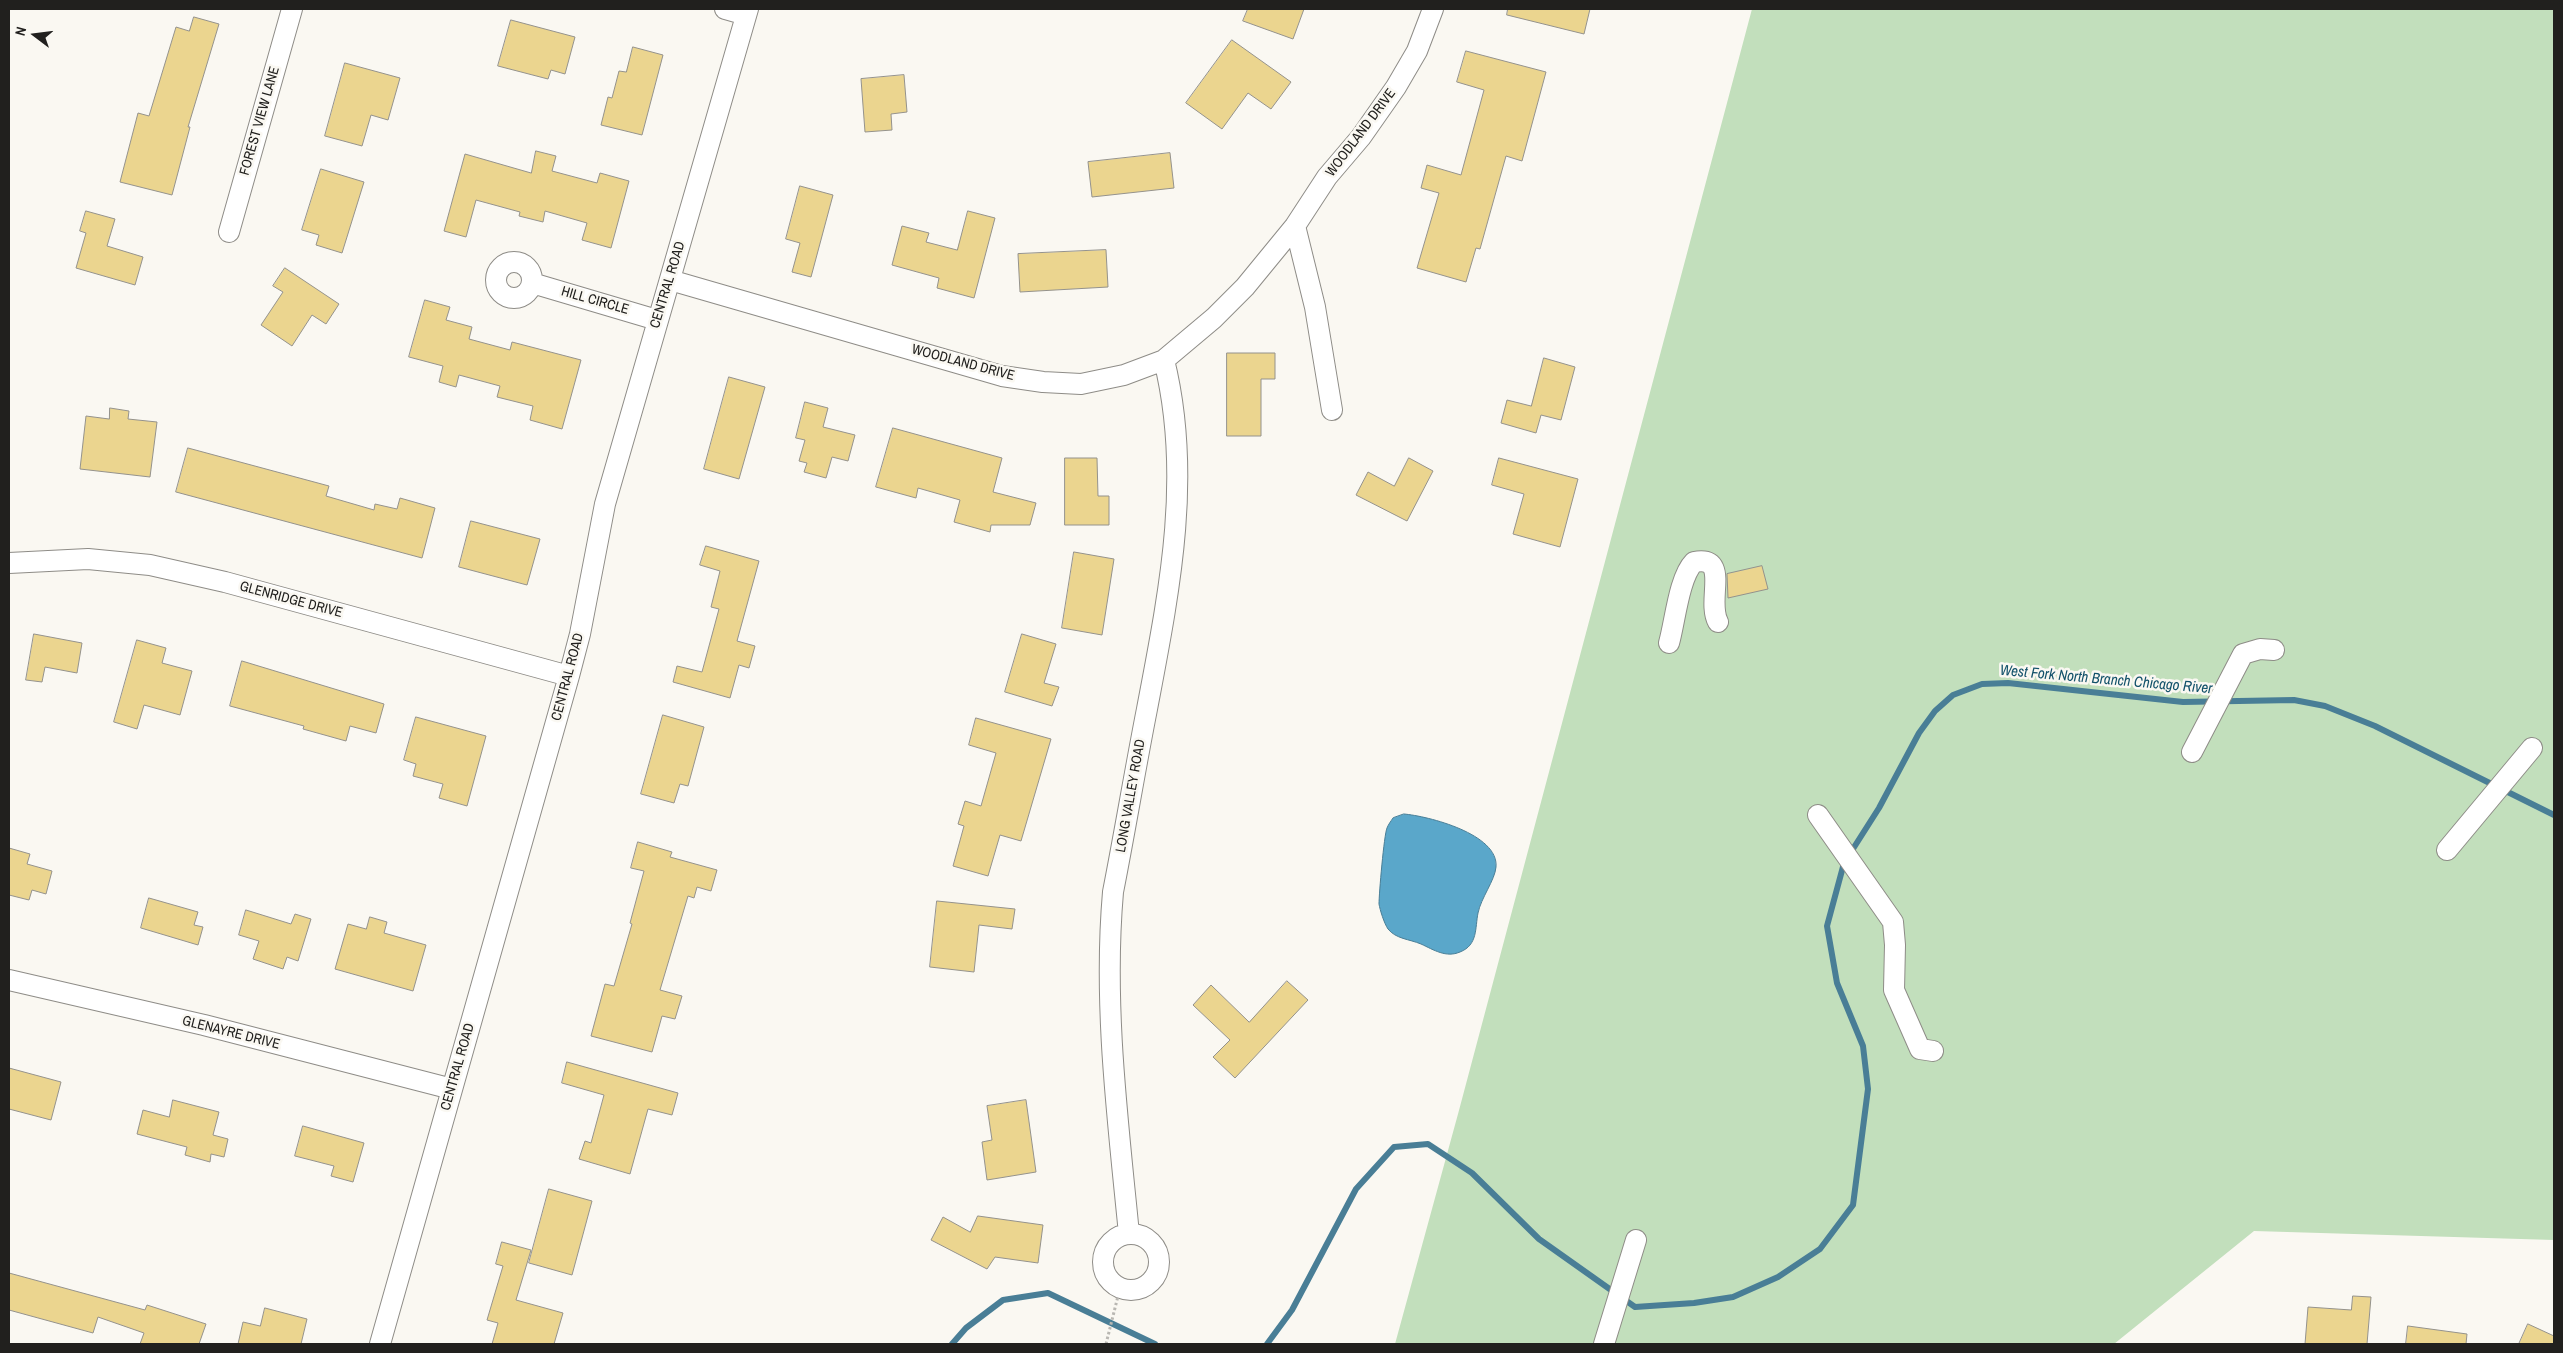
<!DOCTYPE html>
<style>
body{margin:0}
#map{position:relative;width:2563px;height:1353px;overflow:hidden;background:#faf8f2;font-family:"Archivo Narrow",sans-serif}
canvas{display:block}
.frame{position:absolute;inset:0;border:10px solid #21201e;pointer-events:none}
.north{position:absolute;left:10px;top:10px;width:50px;height:50px;-webkit-text-stroke:4px #faf8f2;paint-order:stroke;rotate:285deg;font-size:14px;font-weight:700;line-height:20px;text-align:center;color:#21201e}
.north::after{content:'';display:block;margin:auto;width:18px;height:22px;background:#21201e;clip-path:polygon(50% 0,100% 100%,50% 72%,0 100%)}
</style>
<div id="map">
<canvas width="2563" height="1353"></canvas>
<div class="frame"></div>
<div class="north">N</div>
</div>
<script>
const ctx = document.querySelector('canvas').getContext('2d');
ctx.lineJoin = 'round';
function fill(path, color) {
  ctx.fillStyle = color;
  ctx.fill(path, 'evenodd');
}
function stroke(path, color, width, dash) {
  ctx.strokeStyle = color;
  ctx.lineWidth = width;
  ctx.lineCap = dash ? 'butt' : 'round';
  ctx.setLineDash(dash || []);
  ctx.stroke(path);
}
function drawText(font, color, halo, rows, align = 'center') {
  ctx.font = font + ' "Archivo Narrow",sans-serif';
  ctx.lineWidth = 5;
  ctx.setLineDash([]);
  ctx.textBaseline = 'middle';
  ctx.strokeStyle = halo;
  ctx.fillStyle = color;
  for (const [text, x, y, turn = 0] of rows) {
    ctx.save();
    ctx.translate(x, y);
    ctx.rotate((+turn || 0) * Math.PI / 180);
    ctx.textAlign = isNaN(turn) ? turn : align;
    if (halo) ctx.strokeText(text, 0, 0);
    ctx.fillText(text, 0, 0);
    ctx.restore();
  }
}
fill(new Path2D(`
 M1752,9H2554V1240L2254,1231L2114,1344H1395L1458,1114Z`), '#c2dfbc');
const water = new Path2D(`
 M1404,814C1428,816 1499,834 1496,867C1495,880 1481,898 1478,913C1475,928 1478,945 1460,952C1446,958 1434,950 1421,944C1409,939 1396,939 1388,929C1384,923 1380,910 1379,904C1379,894 1384,835 1387,828C1388,825 1391,821 1393,818Z`);
fill(water, '#5aa7ca');
stroke(water, '#497e96', 1);
stroke(new Path2D(`
 M952,1344L966,1328L1003,1300L1048,1293L1155,1344
 M1267,1344L1292,1310L1356,1189L1394,1147L1428,1144L1472,1173L1539,1239L1635,1307L1694,1303L1733,1297L1778,1277L1820,1249L1853,1205L1868,1089L1863,1046L1837,983L1827,926L1844,863L1879,808L1919,733L1935,711L1953,695L1982,684L2008,683L2183,702L2294,700L2325,706L2375,726L2554,815`), '#497e96', 6);
const building = new Path2D(`
 M1248,9H1304L1293,39L1243,21Z
 M1508,9H1590L1584,34L1507,15Z
 M194,17L219,24L188,127H190L172,195L120,182L138,113L149,116L176,27L189,31Z
 M511,20L575,37L565,74L551,70L548,79L498,66Z
 M1232,40L1291,82L1271,109L1248,93L1222,129L1186,103Z
 M633,47L663,55L642,135L601,125L608,97L612,98L619,71L626,72Z
 M1466,51L1546,72L1522,161L1506,156L1480,249L1476,248L1466,282L1417,268L1439,193L1421,188L1427,165L1461,175L1484,90L1457,82Z
 M345,63L400,78L388,120L371,115L362,146L325,136Z
 M904,75L907,112L891,114L892,130L865,132L861,79Z
 M536,151L556,156L552,171L597,183L600,173L629,181L611,248L582,240L587,223L545,211L543,222L519,216L520,212L476,200L466,237L444,231L465,154L531,173Z
 M1170,153L1174,188L1092,197L1088,162Z
 M321,169L364,182L342,253L316,245L319,235L302,230Z
 M800,186L833,195L811,277L792,272L800,243L786,239Z
 M86,211L115,219L107,246L143,257L135,285L76,268L86,233L80,231Z
 M968,211L995,218L974,298L937,288L939,278L892,265L902,226L929,233L926,242L957,250Z
 M1106,250L1108,287L1020,292L1018,254Z
 M285,268L339,304L326,324L312,315L292,346L261,325L283,292L273,286Z
 M425,300L450,307L446,320L472,327L469,339L510,350L512,342L581,360L562,429L530,420L533,406L497,397L500,386L459,375L456,387L439,382L443,366L409,357Z
 M1227,353H1275V379H1261V436H1227Z
 M1544,358L1575,367L1561,420L1541,415L1536,433L1501,423L1507,400L1531,406Z
 M729,377L765,387L739,479L704,469Z
 M805,402L828,408L823,427L855,435L848,461L832,457L826,478L804,472L807,463L799,461L805,440L796,438Z
 M110,408L129,411L128,419L157,422L150,477L80,469L86,416L109,419Z
 M893,428L1002,458L993,492L1036,503L1030,525H991L990,532L954,522L960,500L918,488L916,498L876,487Z
 M188,448L329,486L326,496L374,510L375,504L397,509L400,498L435,508L422,558L176,492Z
 M1065,458H1097L1098,496H1109V525H1065Z
 M1409,458L1433,471L1407,521L1356,495L1368,472L1394,486Z
 M1499,458L1578,479L1560,547L1513,534L1524,494L1492,485Z
 M471,521L540,539L527,585L459,567Z
 M706,546L759,561L737,641L755,646L749,668L739,665L730,698L673,682L677,666L702,672L719,609L711,607L720,571L700,565Z
 M1074,552L1114,559L1102,635L1062,628Z
 M1762,566L1768,589L1728,598L1727,574Z
 M34,634L82,643L77,673L45,667L42,682L26,680Z
 M1022,634L1056,644L1044,683L1059,687L1052,706L1005,692Z
 M137,640L166,648L162,663L192,671L180,715L144,705L137,729L114,722Z
 M242,661L384,704L376,733L350,726L346,741L303,729L304,726L230,706Z
 M663,715L704,727L688,786L680,784L674,803L641,794Z
 M416,717L486,736L467,806L439,798L443,784L413,776L416,764L404,760Z
 M976,718L1051,739L1021,841L1000,835L988,876L953,866L964,826L958,824L965,801L981,806L996,753L969,745Z
 M638,842L672,852L670,857L717,870L711,891L697,887L694,898L688,896L660,990L682,996L675,1019L662,1016L652,1052L591,1036L605,984L614,986L632,924L630,923L644,871L631,868Z
 M9,848L30,854L27,864L52,871L46,894L32,890L29,900L9,895Z
 M149,898L198,912L194,925L203,927L198,945L141,928Z
 M937,901L1015,909L1012,929L979,925L974,972L930,967Z
 M246,910L291,924L295,914L311,919L298,961L287,957L283,969L253,959L259,941L239,935Z
 M370,917L387,922L384,933L426,945L413,991L335,969L348,924L366,929Z
 M1287,981L1308,1000L1235,1078L1213,1057L1230,1040L1193,1005L1211,985L1249,1022Z
 M567,1062L678,1093L672,1115L648,1109L630,1174L579,1159L585,1141L591,1143L604,1095L562,1083Z
 M9,1068L61,1082L51,1120L9,1109Z
 M173,1100L219,1112L213,1135L228,1139L224,1157L211,1154L210,1162L185,1155L187,1147L137,1134L143,1110L169,1117Z
 M1026,1100L1036,1172L987,1180L982,1142L992,1140L987,1106Z
 M303,1126L364,1143L353,1182L331,1176L334,1166L295,1156Z
 M549,1189L592,1201L572,1275L529,1263Z
 M978,1216L1043,1225L1038,1263L995,1257L987,1269L931,1240L943,1217L970,1232Z
 M502,1242L531,1250L516,1300L563,1313L554,1344H492L498,1323L487,1320L503,1266L496,1264Z
 M9,1273L145,1310L147,1305L206,1324L199,1344H140L144,1333L98,1317L93,1333L9,1310Z
 M2353,1296L2371,1297L2367,1344H2305L2308,1307L2351,1310Z
 M265,1308L307,1319L301,1344H238L243,1322L260,1326Z
 M2528,1324L2554,1336V1344H2519Z
 M2408,1326L2467,1334L2466,1344H2406Z`);
fill(building, '#ebd58f');
stroke(building, '#94928c', 1);
const minor = new Path2D(`
 M725,9L746,15
 M1295,226L1315,307L1332,410
 M229,232L292,9
 M496 280a18 18 0 1 1 36 0a18 18 0 1 1-36 0Z
 M670,280L1002,376L1043,382L1081,384L1124,375L1164,360L1214,318L1245,287L1295,226L1327,177L1361,137L1396,87L1417,51L1433,9
 M532,283L657,320
 M9,563L88,559L150,565L225,582L569,676
 M1669,643C1675,622 1679,577 1694,562C1731,555 1706,600 1718,622
 M2192,752L2243,654L2260,649L2274,650
 M1818,815L1893,922L1895,945L1894,990L1920,1049L1933,1051
 M2447,850L2532,748
 M9,980L204,1025L452,1089
 M1129,1234C1118,1121 1103,1006 1113,892C1125,831 1135,770 1147,709C1169,593 1193,477 1164,360
 M1103 1262a28 28 0 1 1 56 0a28 28 0 1 1-56 0Z
 M380,1344L569,676L580,634L605,504L748,9
 M1604,1344L1636,1240`);
stroke(minor, '#8e8c87', 22);
stroke(new Path2D(`
 M1106,1344L1120,1288`), '#b9b7b2', 3, [2.5, 2.5]);
stroke(minor, '#fff', 20);
drawText('14px', '#21201e', '#faf8f2', [
 ["FOREST VIEW LANE",260,121,-74],
 ["WOODLAND DRIVE",1361,133,-53],
 ["CENTRAL ROAD",668,285,-73],
 ["HILL CIRCLE",595,301,16],
 ["WOODLAND DRIVE",963,363,15],
 ["GLENRIDGE DRIVE",291,600,15],
 ["CENTRAL ROAD",568,677,-75],
 ["LONG VALLEY ROAD",1131,796,-80],
 ["GLENAYRE DRIVE",231,1033,14],
 ["CENTRAL ROAD",458,1067,-74]
]);
drawText('italic 15px', '#12516a', '#faf8f2', [
 ["West Fork North Branch Chicago River",2106,680,5]
]);
</script>
